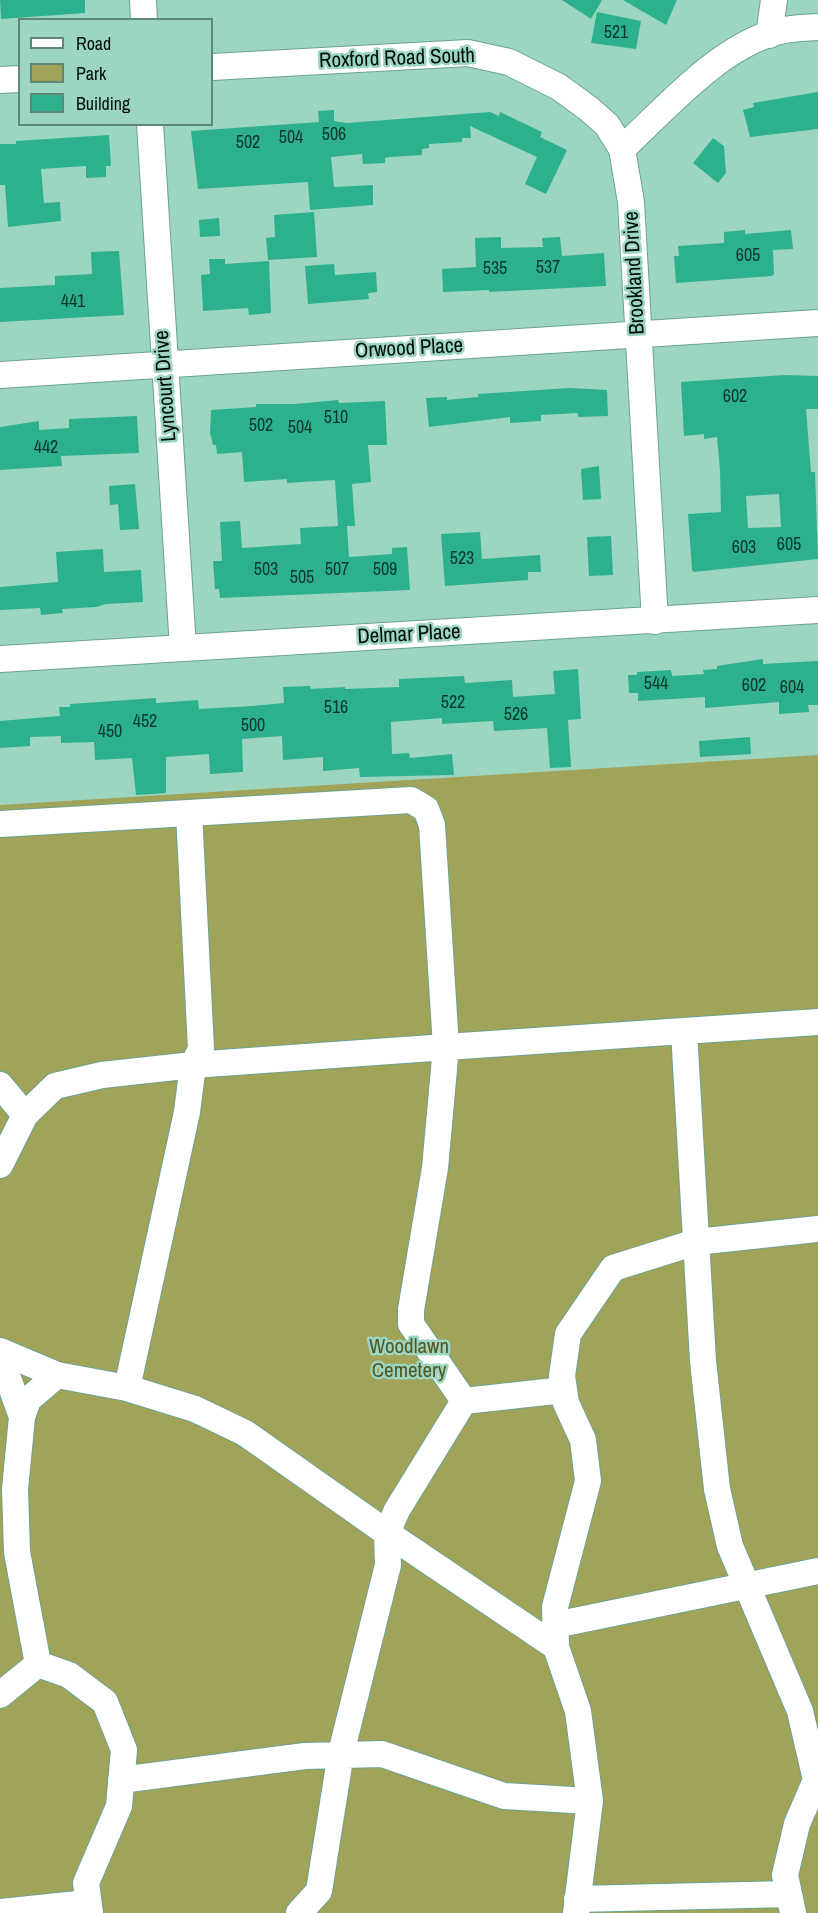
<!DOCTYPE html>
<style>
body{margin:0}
#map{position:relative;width:818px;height:1913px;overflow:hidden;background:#9cd6c1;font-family:"Archivo Narrow",sans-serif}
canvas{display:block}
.legend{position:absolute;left:18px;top:18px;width:195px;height:108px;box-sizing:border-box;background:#9cd6c1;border:2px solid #5e8777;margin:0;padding:8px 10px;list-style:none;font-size:18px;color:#001009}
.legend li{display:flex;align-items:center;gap:12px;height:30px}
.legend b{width:30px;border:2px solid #5e8777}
</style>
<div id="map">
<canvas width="818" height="1913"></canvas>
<ul class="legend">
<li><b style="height:8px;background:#fff"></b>Road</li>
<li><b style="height:16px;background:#a0a358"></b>Park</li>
<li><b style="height:16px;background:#2cb08d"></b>Building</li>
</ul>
</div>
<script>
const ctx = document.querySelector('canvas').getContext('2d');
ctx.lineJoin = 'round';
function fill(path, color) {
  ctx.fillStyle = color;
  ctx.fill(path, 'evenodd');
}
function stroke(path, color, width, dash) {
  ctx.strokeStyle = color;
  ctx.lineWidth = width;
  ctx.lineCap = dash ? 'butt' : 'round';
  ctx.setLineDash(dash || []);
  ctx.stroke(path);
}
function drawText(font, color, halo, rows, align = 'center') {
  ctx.font = font + ' "Archivo Narrow",sans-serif';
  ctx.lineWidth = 5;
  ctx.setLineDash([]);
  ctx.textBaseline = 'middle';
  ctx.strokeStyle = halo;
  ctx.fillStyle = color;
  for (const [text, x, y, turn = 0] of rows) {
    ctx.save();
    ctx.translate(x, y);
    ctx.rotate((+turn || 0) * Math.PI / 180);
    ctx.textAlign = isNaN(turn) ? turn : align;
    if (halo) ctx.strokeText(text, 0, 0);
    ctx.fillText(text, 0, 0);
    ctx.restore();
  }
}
fill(new Path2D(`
 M818,755V1913H0V805Z`), '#a0a358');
fill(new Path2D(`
 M0,0H85V13L1,19Z
 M562,0H602L591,19Z
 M623,0H677L666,25Z
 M597,12L641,21L636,49L591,43Z
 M818,92V129L750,137L743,110L754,107L753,103Z
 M334,110V121L347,123L490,112L499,116L500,112L542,132L540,137L567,150L546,194L525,184L537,157L470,126L471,138H462V142L429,144V148L422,149V155L390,157L385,158V163L363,164L362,154L331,157L334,187L373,185V205L310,210L308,182L198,189L191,131L319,122L318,111Z
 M109,135L111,166H106V177L86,178V166L41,169L44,203L60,202L61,221L8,227L5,185H0V144H16V141Z
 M713,138L724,146L726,173L718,183L693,163Z
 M314,212L317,257L268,260L266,238L275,237L274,215Z
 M219,218L220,236L200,237L199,220Z
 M745,230V234L791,230L793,249L773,250L774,274L772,276L676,283L674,256H679L678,246L724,243V232Z
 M501,237V248L543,247L542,238L560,237L562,256L604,253L606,286L489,292V290L443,292L442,269L476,267L475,238Z
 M119,251L124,315L0,322V288L55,285V276L92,274L91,252Z
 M209,259H225V264L269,261L271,313L249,315L248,308L203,311L201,275L210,274Z
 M334,264L335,275L376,272L377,292L368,293L369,299L308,304L305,266Z
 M785,375L818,376V409H806L811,472H815L818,559L694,572L692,570L688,514L721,512L720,470L717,437L704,439V434L684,436L681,382ZM779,494L781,527L748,528L746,496Z
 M570,388L607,390L608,416L578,417V413L541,415V421L510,423V417L429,427L426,398L447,397V400L478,397V394Z
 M338,400L339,403L385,401L387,445H368L371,482L352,484L355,526H347L349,557L392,554V548L407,547L410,590L220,598L219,589H215L213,561H222L220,522L240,521L242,548L301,544L300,528L338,526L335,480L287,483V479L244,482L242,452L217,454L216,445H213L210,433L211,410L256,407V404H295Z
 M137,416L139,453L61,456L62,466L0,470V427L39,421V430L69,428V419Z
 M599,466L601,499L583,500L581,469Z
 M135,484L139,529L120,530L118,504L110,505L109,486Z
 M480,532L482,559L540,555L541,572H528V580L445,586L441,534Z
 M611,536L613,575L589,576L587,537Z
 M103,549L104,572L141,570L143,602L106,604L96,607L62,609L63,613L41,615L40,608L0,610V587L58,582L56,552Z
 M763,659V664L818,661V705H808L809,712L779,714V702L705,708V697L638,701V693H629L628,675H637V672L671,670L672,676L704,674L703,670L717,669V666Z
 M578,669L581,719L568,720L571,767L550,768L547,728L494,731L493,721L442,724V718L391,722L392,754L409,753L410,758L452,754L454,775L360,777L359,768L323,771V757L283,760L282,736L242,739L243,772L210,774L209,754L166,757V793L136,795L132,758L95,760L94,742L61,743V736L30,737V746L0,748V721L60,716L59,707H70V704L156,698V703L198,700L199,709L252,706L284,703L283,687L310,686L311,689L345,687V689L399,687V679L464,676L465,683L512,680L513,697L555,694L553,671Z
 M750,737L751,754L700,757L699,741Z`), '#2cb08d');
const minor = new Path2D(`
 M143,0L144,20
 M769,35L774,0
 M212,67L468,53L509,62L559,87L589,109L607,125L622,149L631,202L655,621
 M0,80L20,79
 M150,124L183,648
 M622,149C665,109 719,47 776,32C789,28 805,28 818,27
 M0,375L818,323
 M0,659L818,610
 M189,813L201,1049L193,1065L187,1112L127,1388L195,1409L245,1433L387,1533L388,1565L341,1753L319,1891L299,1913
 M0,824L411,800L426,809L432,825L446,1047L818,1022
 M684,1031L703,1361L717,1489L730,1546L800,1711L816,1780L797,1824L785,1875L793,1913
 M0,1085L25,1115L0,1165
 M25,1115L55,1086L102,1075L193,1065L446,1047L435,1168L411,1310V1324L464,1401L397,1510L387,1533L556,1647L578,1711L590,1801L576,1913
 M0,1351L57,1375L127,1388
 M0,1366L9,1381L22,1417
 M57,1375L28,1400L22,1417L15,1489L17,1552L38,1664L69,1675L105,1702L124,1750L119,1806L86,1883L90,1913
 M464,1401L564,1390
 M555,1625L818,1571
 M556,1647L555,1607L588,1481L583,1440L566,1403L562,1376L568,1334L613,1268L696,1242L818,1229
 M0,1695L38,1664
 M121,1780L305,1756L382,1754L504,1796L590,1801
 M577,1899L789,1894
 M0,1912L87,1903`);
stroke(minor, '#6aa38f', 28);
stroke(minor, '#fff', 26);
drawText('18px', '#0b382a', null, [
 ["521",616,33],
 ["506",334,135],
 ["504",291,138],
 ["502",248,143],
 ["605",748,256],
 ["537",548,268],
 ["535",495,269],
 ["441",73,302],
 ["602",735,397],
 ["510",336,418],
 ["502",261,426],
 ["504",300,428],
 ["442",46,448],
 ["605",789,545],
 ["603",744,548],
 ["523",462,559],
 ["503",266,570],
 ["507",337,570],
 ["509",385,570],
 ["505",302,578],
 ["544",656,684],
 ["602",754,686],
 ["604",792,688],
 ["522",453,703],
 ["516",336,708],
 ["526",516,715],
 ["452",145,722],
 ["500",253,726],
 ["450",110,732]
]);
drawText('21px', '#001009', '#9cd6c1', [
 ["Roxford Road South",397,59,-2],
 ["Brookland Drive",635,273,-93],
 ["Orwood Place",409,349,-3],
 ["Lyncourt Drive",166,386,-94],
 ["Delmar Place",409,635,-3]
]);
drawText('21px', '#555621', '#9cd6c1', [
 ["Woodlawn",409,1347],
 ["Cemetery",409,1371]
]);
</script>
